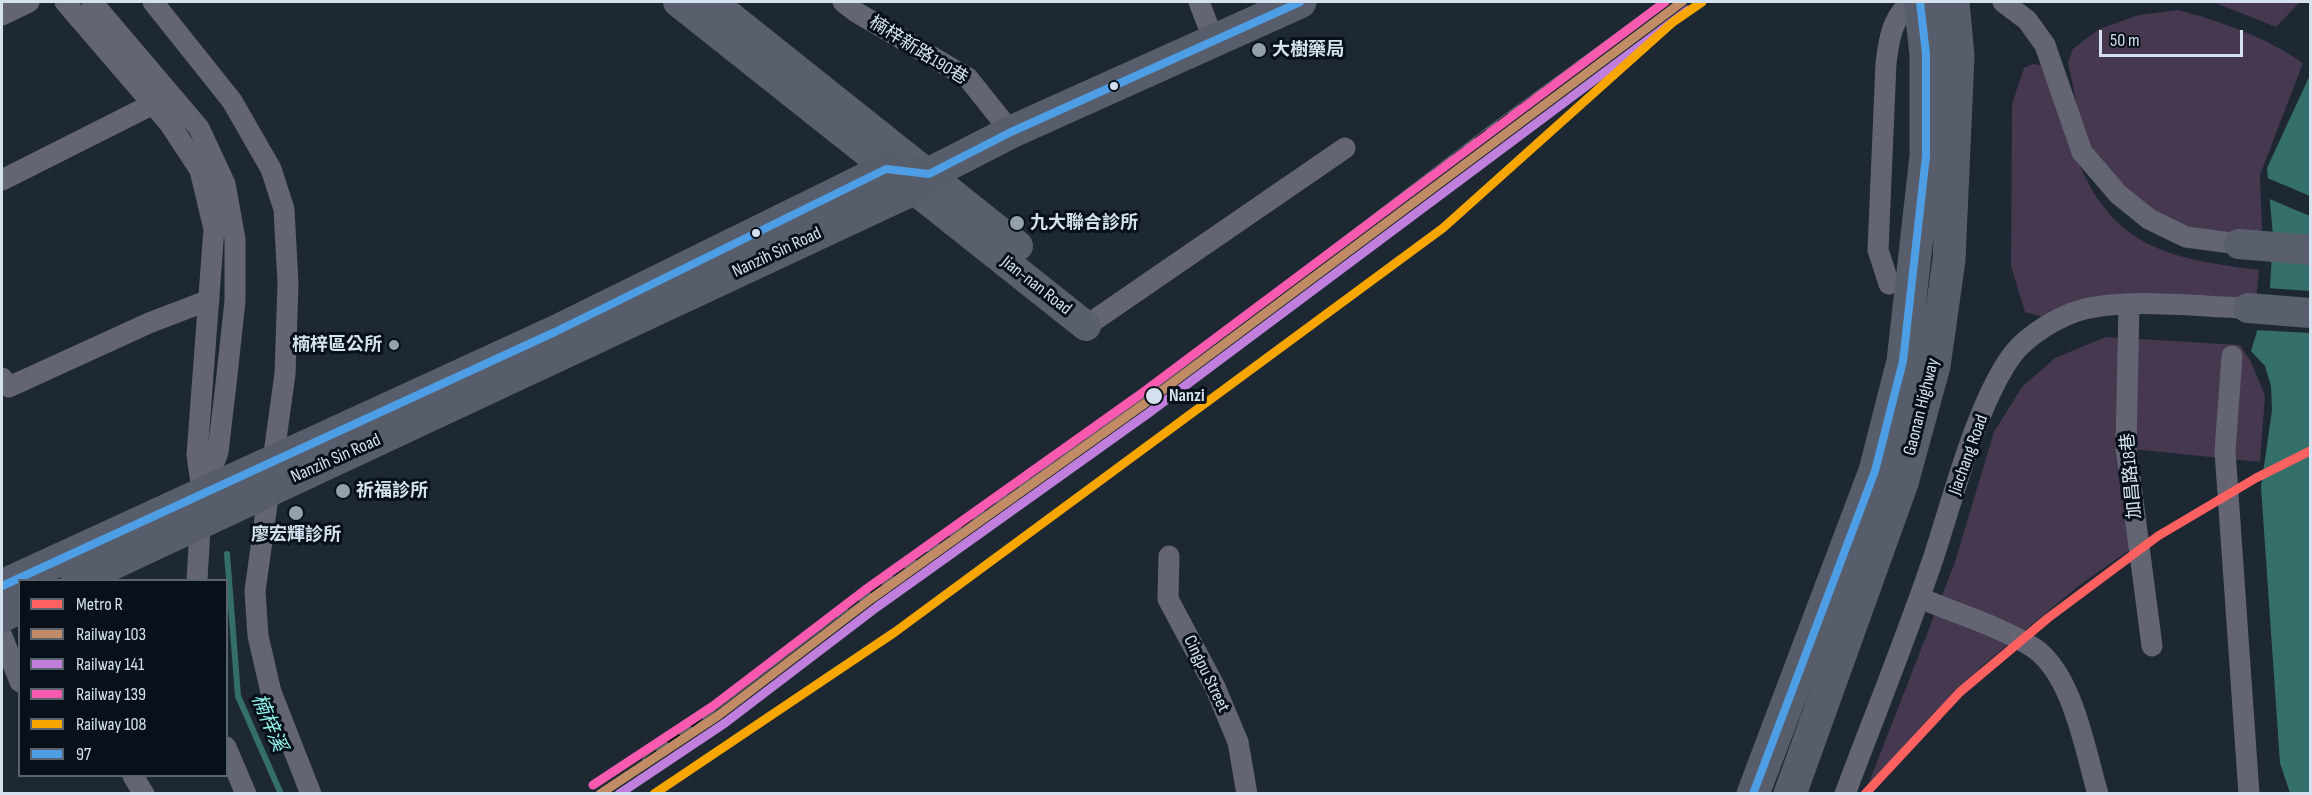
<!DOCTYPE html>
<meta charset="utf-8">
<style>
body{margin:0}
#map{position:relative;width:2312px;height:795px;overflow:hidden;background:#1d2833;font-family:"Sofia Sans Condensed",sans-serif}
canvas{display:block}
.frame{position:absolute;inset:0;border:3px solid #d5e1ef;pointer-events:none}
.legend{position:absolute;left:18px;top:579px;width:210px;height:198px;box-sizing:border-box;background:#081019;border:2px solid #5a646f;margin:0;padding:8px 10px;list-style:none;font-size:18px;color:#d5e1ef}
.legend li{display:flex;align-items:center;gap:12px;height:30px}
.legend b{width:30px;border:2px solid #5a646f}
.scale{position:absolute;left:2099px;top:30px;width:144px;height:27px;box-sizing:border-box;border:3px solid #d5e1ef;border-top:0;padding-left:8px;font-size:18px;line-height:21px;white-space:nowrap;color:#d5e1ef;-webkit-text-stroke:4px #081019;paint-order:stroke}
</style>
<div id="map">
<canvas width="2312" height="795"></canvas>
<div class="frame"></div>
<ul class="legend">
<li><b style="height:8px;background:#ff6060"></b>Metro R</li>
<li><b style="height:8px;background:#c18c65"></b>Railway 103</li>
<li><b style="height:8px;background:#c07fdc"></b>Railway 141</li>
<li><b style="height:8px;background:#f75aaf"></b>Railway 139</li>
<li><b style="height:8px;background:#f7a600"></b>Railway 108</li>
<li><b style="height:8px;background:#4d9ee5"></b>97</li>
</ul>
<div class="scale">50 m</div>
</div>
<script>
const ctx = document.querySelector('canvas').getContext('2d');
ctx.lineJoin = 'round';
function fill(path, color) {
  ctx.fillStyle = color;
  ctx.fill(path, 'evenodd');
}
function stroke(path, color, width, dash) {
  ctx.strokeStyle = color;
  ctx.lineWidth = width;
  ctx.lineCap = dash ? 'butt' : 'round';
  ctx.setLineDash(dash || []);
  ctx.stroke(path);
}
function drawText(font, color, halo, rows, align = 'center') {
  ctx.font = font + ' "Sofia Sans Condensed","Noto Sans TC",sans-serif';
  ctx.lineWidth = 6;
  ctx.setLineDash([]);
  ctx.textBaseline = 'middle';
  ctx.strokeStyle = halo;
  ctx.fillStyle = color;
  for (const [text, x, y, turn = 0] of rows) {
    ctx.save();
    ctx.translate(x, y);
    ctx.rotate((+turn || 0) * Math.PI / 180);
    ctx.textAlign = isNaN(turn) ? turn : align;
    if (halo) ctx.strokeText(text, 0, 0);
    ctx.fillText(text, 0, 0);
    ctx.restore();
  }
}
fill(new Path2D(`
 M2213,2H2300L2276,27Z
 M2178,10C2222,22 2266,37 2303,63L2260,175L2262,230L2253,239L2183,230L2123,190L2093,156L2081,126L2068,62L2073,49L2099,29L2139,15Z
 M2033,64L2044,66C2059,98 2066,133 2080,166C2117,251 2176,259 2259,270L2256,301L2043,317L2025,312L2011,266L2012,104L2024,68Z
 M2106,337L2240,345L2251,362L2265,396L2260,462L2122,448L2135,546L2077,587L1981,667L1868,785L1955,562L1994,432L2022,387L2055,358Z`), '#45384f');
fill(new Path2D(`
 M2310,75V793H2290L2280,763L2261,487L2272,410L2271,386L2265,366L2251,351L2270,288L2273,236L2267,168Z`), '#356f6b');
fill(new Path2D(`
 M2265,177L2310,196V216L2267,198Z
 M2267,288L2310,291V333L2255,330Z`), '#1d2833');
stroke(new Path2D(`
 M227,554L238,696L281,794`), '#356f6b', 6);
stroke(new Path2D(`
 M65,2L169,123L200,170L214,229L197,455L202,491
 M92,2L199,128L225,184L235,239V301L226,384L218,452L202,495L197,580
 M153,2L232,101L271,169L284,209L288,284L285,374L255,591L258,636L271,692L311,794
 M843,2L856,12L968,78L1011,132
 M1199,2L1214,41
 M2003,2L2027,20L2045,45L2082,152L2118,194L2149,219L2186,237L2239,244
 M2,15L29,2
 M2,180L153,104
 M1889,284L1878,250L1886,63C1889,39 1892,18 1911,2
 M2129,305L2126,447L2152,646
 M1086,326L1345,148
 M2232,356L2225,451L2249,794
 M2,378L9,387L149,323L209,300
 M1169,556L1168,599L1215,687L1238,742L1247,794
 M1920,598C1955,613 2002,627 2034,648C2073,675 2085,750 2098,794
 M2,636L20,682
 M226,747L246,794
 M133,776L144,794
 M1845,794C1875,714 1907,636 1934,556C1953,498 1975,411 2008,361C2021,340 2049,322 2072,313C2113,296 2201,307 2248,308`), '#636572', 21);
stroke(new Path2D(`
 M678,2L1086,326
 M712,2L1018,246
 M2239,244L2310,250
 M2248,308L2310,313`), '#595f6c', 30);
stroke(new Path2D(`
 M77,580L913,189L929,174L1011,132L1300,2
 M2,586L555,332L886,169L929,174
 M2,616L20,607
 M1753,794L1875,471L1903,361L1926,156V54L1920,2
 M1790,794L1902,483L1934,366L1949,260L1958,56L1953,2`), '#585d6b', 33);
const rail = new Path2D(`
 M646,760L824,624L1144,394L1490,129L1664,2`);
stroke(rail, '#565e68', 7);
stroke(rail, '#081019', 4.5, [14]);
stroke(new Path2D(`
 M2,586L555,332L886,169L929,174L1011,132L1300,2
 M1753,794L1875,471L1903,361L1926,156V54L1920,2`), '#4d9ee5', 8);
stroke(new Path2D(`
 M600,794L719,715L871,599L1144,404L1682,2`), '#c18c65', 9);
stroke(new Path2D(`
 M619,794L725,723L877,607L1150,412L1688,10`), '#c07fdc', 9);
stroke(new Path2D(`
 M593,785L713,706L865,590L1138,396L1665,2`), '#f75aaf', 9);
stroke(new Path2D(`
 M654,794L895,632L1443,228L1673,22L1702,2`), '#f7a600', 9);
stroke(new Path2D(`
 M1865,794L1960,692L2048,618L2158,536L2256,478L2310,451`), '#ff6060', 9);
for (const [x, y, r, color] of [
 [1259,50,8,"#95a0ad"],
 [1114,86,5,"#d5e1ef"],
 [1017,223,8,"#95a0ad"],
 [756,233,5,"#d5e1ef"],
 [394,345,6,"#95a0ad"],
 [1154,396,9,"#d5e1ef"],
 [343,491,8,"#95a0ad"],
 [296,513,8,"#95a0ad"]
]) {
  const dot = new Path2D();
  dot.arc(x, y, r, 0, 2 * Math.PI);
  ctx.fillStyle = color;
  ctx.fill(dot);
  stroke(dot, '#081019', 2);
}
drawText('bold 18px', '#d5e1ef', '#081019', [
 ["大樹藥局",1272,50],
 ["九大聯合診所",1030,223],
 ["楠梓區公所",382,345,"right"],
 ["祈福診所",356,491],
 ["廖宏輝診所",296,535,"center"]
], 'left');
drawText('18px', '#d5e1ef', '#081019', [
 ["楠梓新路190巷",918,51,32],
 ["Nanzih Sin Road",777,253,-25],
 ["Jian-nan Road",1036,286,38],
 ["Gaonan Highway",1922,407,-76],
 ["Jiachang Road",1969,455,-70],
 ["Nanzih Sin Road",336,459,-24],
 ["加昌路18巷",2132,476,-95],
 ["Cingpu Street",1206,674,64]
]);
drawText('bold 18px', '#d5e1ef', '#081019', [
 ["Nanzi",1169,396]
], 'left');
drawText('italic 20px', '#8ff4e9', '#081019', [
 ["楠梓溪",268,723,67]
]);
</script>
